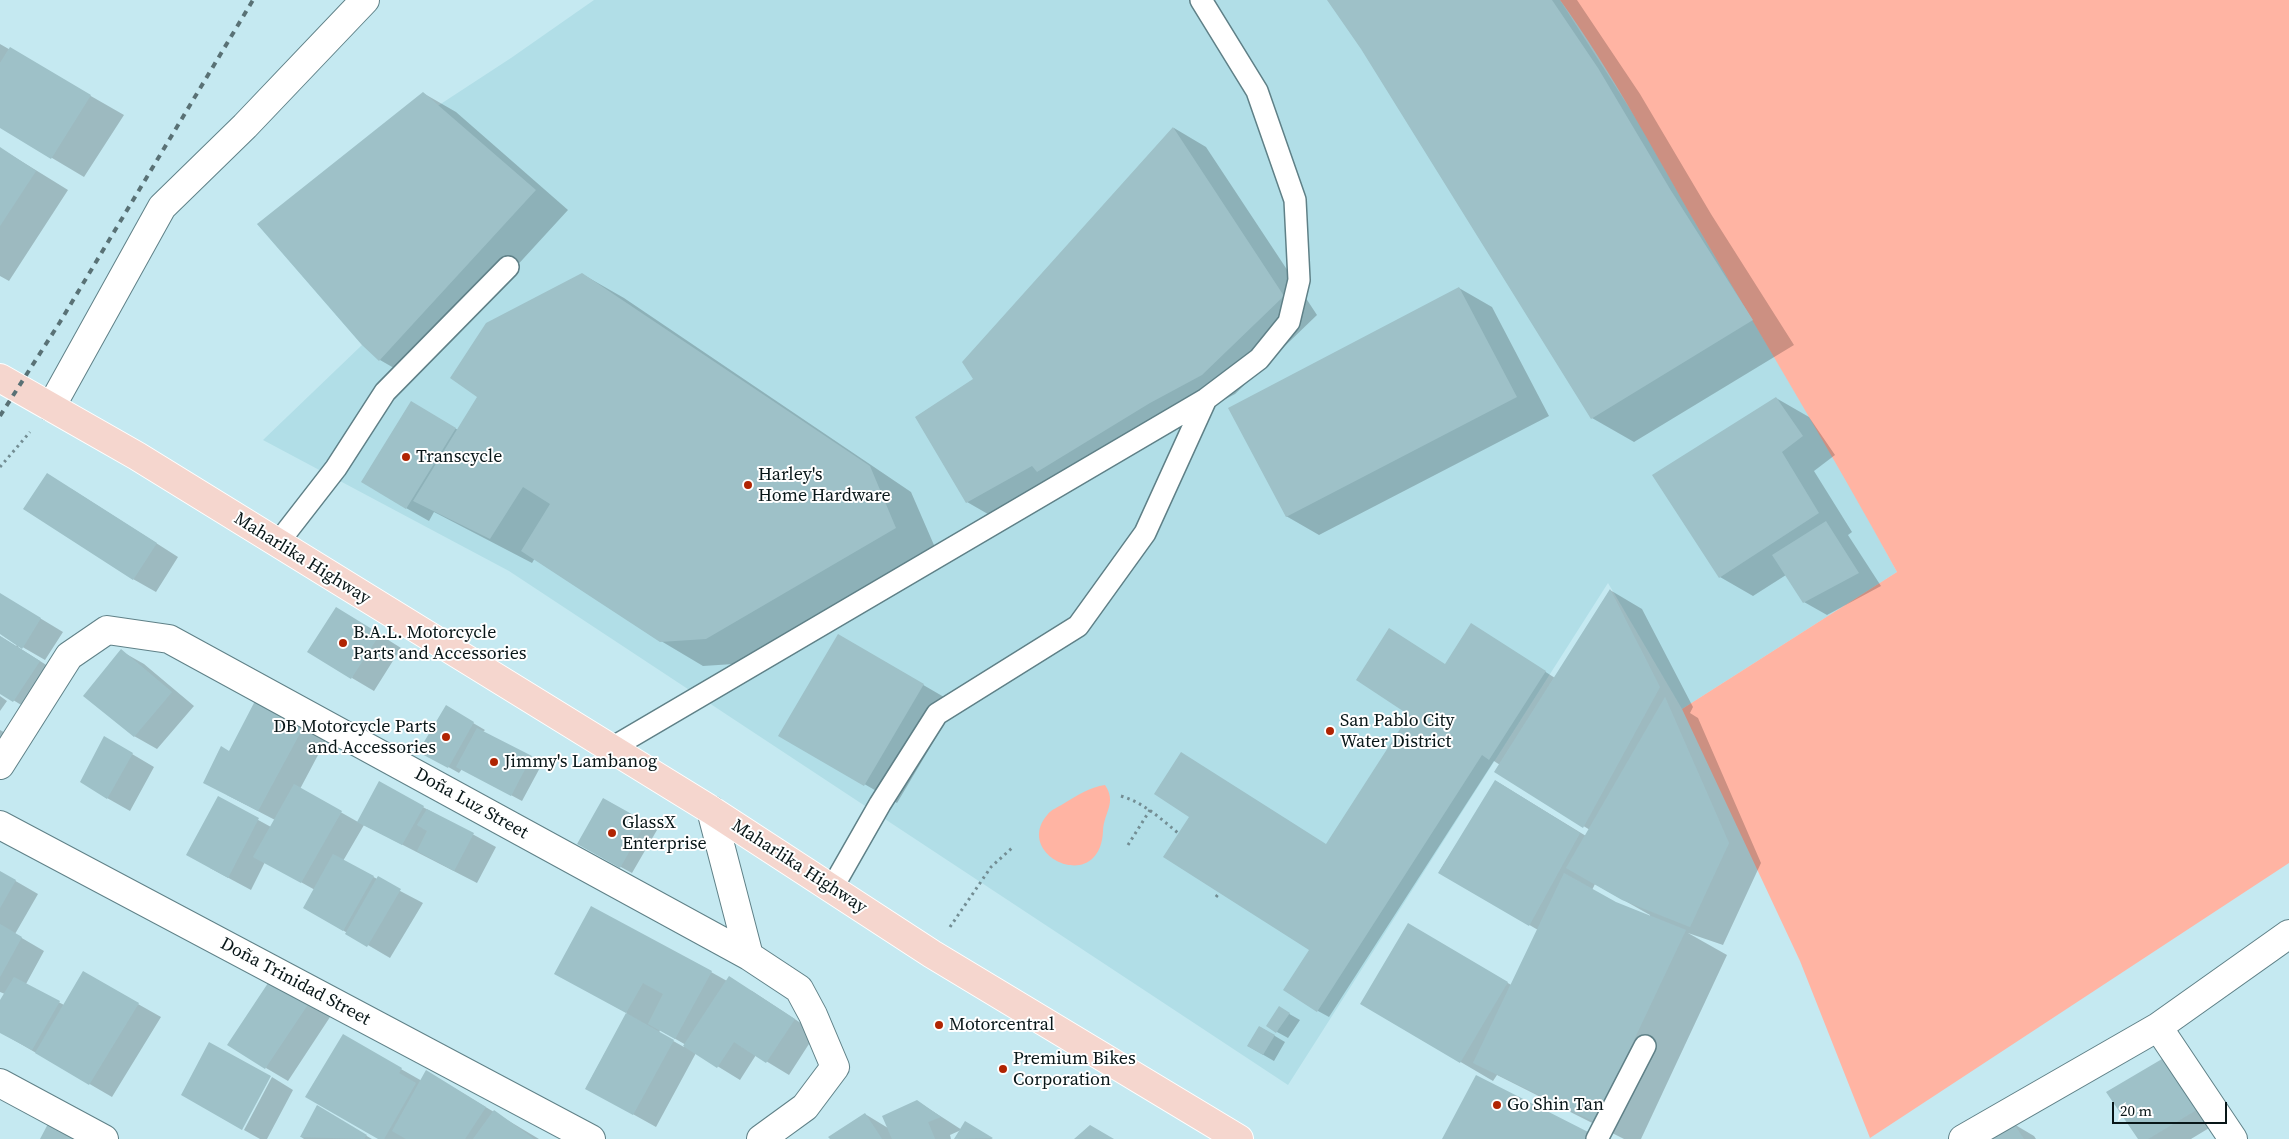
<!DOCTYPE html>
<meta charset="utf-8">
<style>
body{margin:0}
#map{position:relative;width:2289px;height:1139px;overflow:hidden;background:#c5e9f1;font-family:"Source Serif 4",serif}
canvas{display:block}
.scale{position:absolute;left:2112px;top:1102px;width:115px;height:22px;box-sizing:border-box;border:2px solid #081618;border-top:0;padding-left:6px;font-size:15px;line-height:18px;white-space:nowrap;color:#081618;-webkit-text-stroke:4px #fff;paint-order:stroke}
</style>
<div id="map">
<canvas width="2289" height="1139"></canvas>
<div class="scale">20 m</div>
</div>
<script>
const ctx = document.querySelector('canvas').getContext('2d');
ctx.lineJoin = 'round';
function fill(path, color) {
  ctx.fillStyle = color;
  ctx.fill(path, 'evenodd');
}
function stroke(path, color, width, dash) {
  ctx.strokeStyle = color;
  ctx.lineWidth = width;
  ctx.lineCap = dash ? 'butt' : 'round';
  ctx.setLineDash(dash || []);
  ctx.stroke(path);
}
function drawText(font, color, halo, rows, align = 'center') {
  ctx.font = font + ' "Source Serif 4",serif';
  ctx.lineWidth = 4;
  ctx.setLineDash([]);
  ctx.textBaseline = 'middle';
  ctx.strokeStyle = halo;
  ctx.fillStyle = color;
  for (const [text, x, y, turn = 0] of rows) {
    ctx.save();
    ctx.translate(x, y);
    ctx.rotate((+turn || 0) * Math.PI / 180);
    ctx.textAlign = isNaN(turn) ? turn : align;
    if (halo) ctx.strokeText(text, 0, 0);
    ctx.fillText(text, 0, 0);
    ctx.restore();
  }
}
fill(new Path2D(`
 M594,0H1560L1641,126L1696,224L1847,480L1897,572L1682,709L1608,583L1288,1085L509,571L263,440L362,345L257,224L511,58Z`), '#b1dee7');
fill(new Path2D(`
 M1560,0H2289V863L1870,1138L1800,961L1682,709L1897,572C1833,455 1764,341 1697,226C1653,150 1612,72 1560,0Z
 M1105,785C1117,803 1104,812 1103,831C1100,897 1011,855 1048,814C1051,810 1058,807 1063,804C1076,796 1090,787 1105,785Z`), '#ffb4a3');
fill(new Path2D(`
 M1328,0H1577L1640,94L1711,214L1794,345L1634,442L1592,418L1363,49Z
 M0,44L124,115L84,177L0,127Z
 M423,93L456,112L568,210L413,379L380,360Z
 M1174,128L1206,147L1317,315L1235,394L1000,521L967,502L975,379Z
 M0,148L68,190L9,281L0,276Z
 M582,274L624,298L911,492L937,552L749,663L703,666L661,641L535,558L532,563L434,512L429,521L406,508L434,416L458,430Z
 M1459,288L1492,307L1549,416L1319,535L1286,516Z
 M1776,398L1809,417L1835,455L1814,471L1852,532L1848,535L1881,586L1827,615L1804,602L1786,575L1753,596L1720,577Z
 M70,488L178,557L156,592L133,579Z
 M1610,590L1642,609L1693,707L1690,713L1698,718L1761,863L1723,945L1688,933L1727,955L1641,1139H1624L1497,1075L1493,1081L1362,1004L1408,925L1513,986L1538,930L1439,872L1496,781L1586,836L1590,830L1495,772L1500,765L1494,761L1329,1017L1318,1011L1310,949L1327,846L1445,665L1482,631L1555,678ZM1595,884L1650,915V917L1616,903L1592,890Z
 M0,594L63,632L45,660L19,645L18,647L62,675L36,714L0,692V636L16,646L18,644L0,633Z
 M358,621L401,648L374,691L352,678Z
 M839,636L956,704L897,803L780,735Z
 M121,651L144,664L194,706L157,749L134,736Z
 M0,696L7,701L0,711Z
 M256,702L326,740L300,789L358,822L379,783L496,847L477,883L364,825L343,861L423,903L390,958L305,908L315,890L265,862L251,890L210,868L218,798L271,827L275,820L227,795L229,752Z
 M446,707L485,730L483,732L542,764L522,801L462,769L459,773L420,751Z
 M0,730L18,740L0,757Z
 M105,738L154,767L130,811L107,798Z
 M603,800L657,830L632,873L589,850Z
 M0,872L38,894L15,934L44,951L26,984L64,1005L83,973L161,1017L112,1097L0,1032V1003L5,994L0,992Z
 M711,972L727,981L752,991L816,1033L789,1075L756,1055L740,1080L696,1053L656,1127L586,1088L627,1013L555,973ZM660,1030L686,1045L684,1047L659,1033Z
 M274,976L334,1011L288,1081L266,1068Z
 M1279,1008L1300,1020L1288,1038L1277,1032Z
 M1260,1027L1285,1042L1274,1061L1248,1046Z
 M343,1036L422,1081L449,1085L539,1139H380Z
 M2162,1061L2184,1074L2224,1119L2191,1139H2140Z
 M272,1077L293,1090L267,1139H260L244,1130Z
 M917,1101L962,1130L966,1123L993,1139H958L961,1130L950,1135L951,1139H831L865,1114L888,1128Z
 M317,1107L372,1139H304L301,1137Z
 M2012,1123L2034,1136L2036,1139H1991Z`), '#0003');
fill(new Path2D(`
 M1327,0H1552L1598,68L1670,189L1753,320L1591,419L1361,49Z
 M10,47L91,95L51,159L0,128V63Z
 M423,92L536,190L379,361L362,345L257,224Z
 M1173,127L1284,296L1202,375L1150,403L1037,472L1032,466L966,503L915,417L973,379L962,362Z
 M0,147L36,171L0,226Z
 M582,273L870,466L896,528L706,639L660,642L521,551L550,504L523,487L490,539L413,501L477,397L450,378L486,323Z
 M1459,287L1517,397L1286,517L1228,408Z
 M1776,397L1803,436L1782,452L1819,513L1719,578L1652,475Z
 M411,401L456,428L406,509L361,482Z
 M47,473L157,543L133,580L23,509Z
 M1826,521L1859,573L1803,603L1772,555Z
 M1610,589L1660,687L1583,828L1494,772Z
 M0,593L41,618L22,649L0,634Z
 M336,607L380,634L351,679L307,652Z
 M1471,623L1546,671L1489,760L1482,755L1317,1012L1283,990L1309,950L1163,857L1189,817L1154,794L1181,752L1326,844L1409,715L1356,680L1389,628L1445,664Z
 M838,634L924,684L864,786L778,736Z
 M0,636L40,661L13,702L0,694Z
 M121,649L172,692L134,737L83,696Z
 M1665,697L1729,843L1690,927L1622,900L1566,868Z
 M255,701L304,726L258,811L203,783L221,746L229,751Z
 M446,705L474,722L448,768L418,752Z
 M477,728L532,756L511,796L456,767Z
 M104,736L133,753L107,799L80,782Z
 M1495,780L1580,833L1529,926L1438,873Z
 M379,781L424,806L402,845L357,822Z
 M294,784L342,811L301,883L253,857Z
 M218,796L259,818L228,878L186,855Z
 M603,798L646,822L620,868L577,844Z
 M427,809L474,833L454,871L417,851L427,831L417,825Z
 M333,854L374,876L343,931L303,908Z
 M0,871L16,880L0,908Z
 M1564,873L1616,902L1686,930L1595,1122L1473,1063Z
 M378,876L401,889L367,947L345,934Z
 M591,906L712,971L675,1039L648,1024L663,994L643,983L626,1013L554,974Z
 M1408,923L1508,982L1460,1063L1360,1004Z
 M0,924L22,937L0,977Z
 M83,971L139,1003L89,1085L35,1053Z
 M274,974L313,997L265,1069L227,1045Z
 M729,976L795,1019L766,1063L734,1042L717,1068L683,1046Z
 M14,977L60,1001L32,1050L0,1033V1000Z
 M1279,1006L1290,1013L1276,1033L1266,1026Z
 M626,1013L674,1040L633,1115L585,1089Z
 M1259,1026L1275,1035L1263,1055L1247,1046Z
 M343,1034L402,1068L399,1073L416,1083L384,1139H378L305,1097Z
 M209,1042L271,1076L242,1130L181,1095Z
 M2162,1059L2203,1106L2148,1139H2138L2106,1092Z
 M426,1070L486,1107L465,1139H406L392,1131Z
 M1476,1075L1594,1135L1592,1139H1442Z
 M917,1100L941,1117L928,1122L935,1139H892L882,1116Z
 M317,1105L367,1135L364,1139L300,1137Z
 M494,1110L534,1139H473Z
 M865,1113L882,1139H830L828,1137Z
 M965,1121L993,1138L954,1139Z
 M2012,1121L2024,1139H1989Z
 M49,1122L80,1139H40Z
 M1090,1125L1114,1139H1074Z`), '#9ec1c8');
const lane = new Path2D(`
 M277,544L336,468L385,392L508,267
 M610,749L1206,399L1259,359L1289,322L1299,280L1295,200L1257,91L1201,0
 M831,890L880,804L937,714L1078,626L1145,533L1206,399
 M1597,1139L1645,1046`);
const street = new Path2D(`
 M51,407L162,207L245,126L365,0
 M0,765L69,656L107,630L169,639L749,956L799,989L813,1015L835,1067L805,1107L761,1139
 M711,810L749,956
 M0,825L591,1139
 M2158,1027L2233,1139
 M0,1083L104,1139
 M1963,1139L2158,1027L2289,934`);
const primary = new Path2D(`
 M0,378L137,456L711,810L932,954L1239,1139`);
stroke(lane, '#5f8087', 24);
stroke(street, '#5f8087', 30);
stroke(primary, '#fff', 30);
stroke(new Path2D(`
 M0,467L30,432
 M1121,796C1144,803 1160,818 1178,833
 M1128,845L1150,810
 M1216,897L1219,893
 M950,927L991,867L1013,847`), '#738d93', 3, [2.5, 4]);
stroke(lane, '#fff', 21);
stroke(street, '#fff', 28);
stroke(primary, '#f5d6ce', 28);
stroke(new Path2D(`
 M0,416L60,322L253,0`), '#597175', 4, [6, 6]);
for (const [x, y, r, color] of [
 [406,457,5,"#b02402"],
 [748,485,5,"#b02402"],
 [343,643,5,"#b02402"],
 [1330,731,5,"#b02402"],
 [446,737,5,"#b02402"],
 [494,762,5,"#b02402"],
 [612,833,5,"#b02402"],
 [939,1025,5,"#b02402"],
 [1003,1069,5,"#b02402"],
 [1497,1105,5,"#b02402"]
]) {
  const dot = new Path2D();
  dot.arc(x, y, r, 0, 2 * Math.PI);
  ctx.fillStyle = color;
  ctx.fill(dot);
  stroke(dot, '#fff', 2);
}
drawText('18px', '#081618', '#fff', [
 ["Transcycle",416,457],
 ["Harley's",758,475],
 ["Home Hardware",758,496],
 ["B.A.L. Motorcycle",353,633],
 ["Parts and Accessories",353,654],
 ["San Pablo City",1340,721],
 ["Water District",1340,742],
 ["DB Motorcycle Parts",436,727,"right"],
 ["and Accessories",436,748,"right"],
 ["Jimmy's Lambanog",504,762],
 ["GlassX",622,823],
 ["Enterprise",622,844],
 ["Motorcentral",949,1025],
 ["Premium Bikes",1013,1059],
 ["Corporation",1013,1080],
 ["Go Shin Tan",1507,1105]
], 'left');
drawText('18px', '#081618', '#fff', [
 ["Maharlika Highway",302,559,32],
 ["Doña Luz Street",471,804,29],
 ["Maharlika Highway",799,867,33],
 ["Doña Trinidad Street",295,982,28]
]);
</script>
